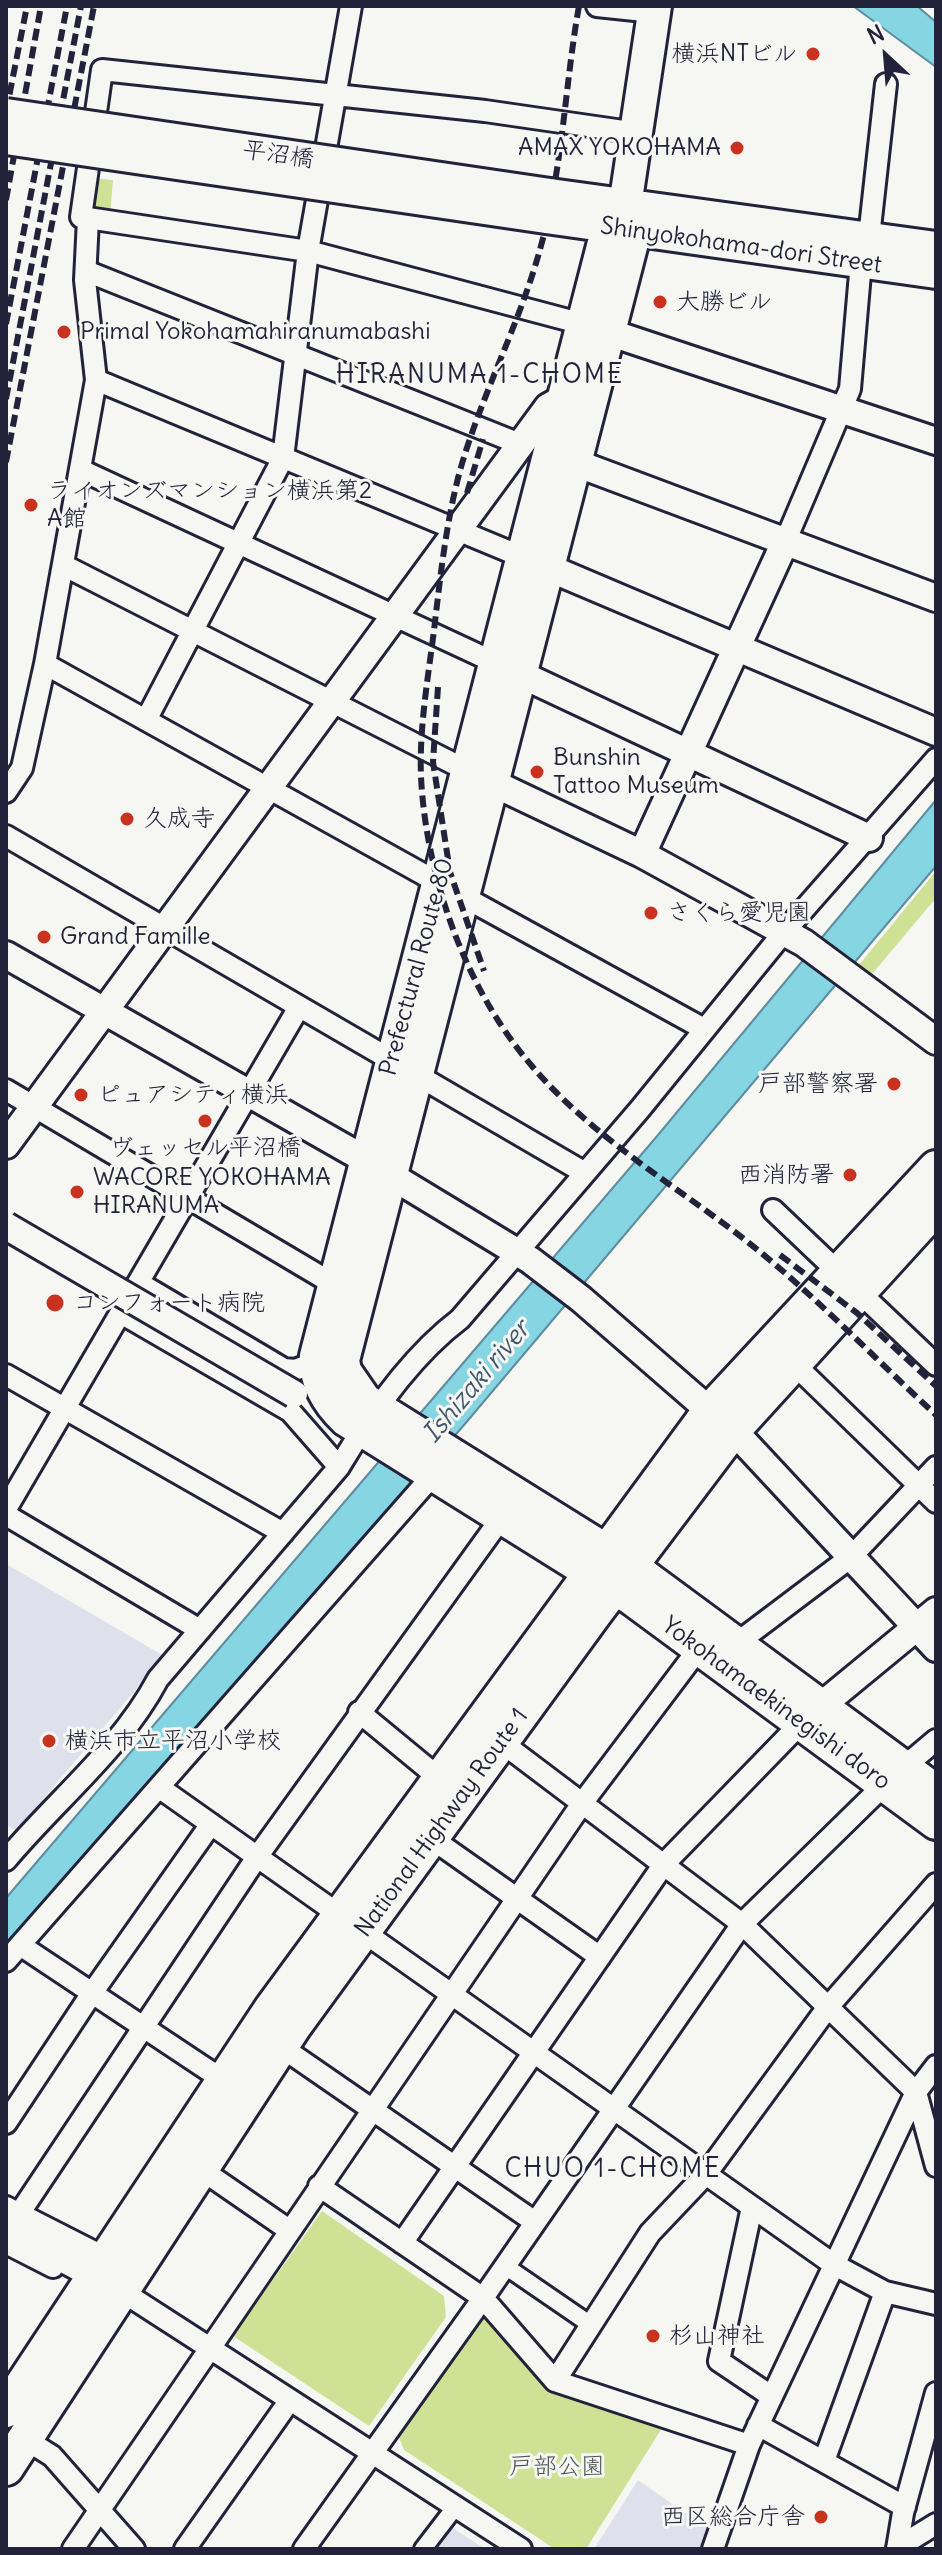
<!DOCTYPE html>
<meta charset="utf-8">
<style>
body{margin:0}
#map{position:relative;width:942px;height:2555px;overflow:hidden;background:#f6f6f2;font-family:Delius,sans-serif}
canvas{display:block}
.frame{position:absolute;inset:0;border:8px solid #22223b;pointer-events:none}
.north{position:absolute;left:846px;top:16px;width:80px;height:80px;-webkit-text-stroke:6px #f6f6f2;paint-order:stroke;rotate:334deg;font-size:22px;font-weight:700;line-height:32px;text-align:center;color:#22223b}
.north::after{content:'';display:block;margin:auto;width:28px;height:36px;background:#22223b;clip-path:polygon(50% 0,100% 100%,50% 72%,0 100%)}
</style>
<div id="map">
<canvas width="942" height="2555"></canvas>
<div class="frame"></div>
<div class="north">N</div>
</div>
<script>
const ctx = document.querySelector('canvas').getContext('2d');
ctx.lineJoin = 'round';
function fill(path, color) {
  ctx.fillStyle = color;
  ctx.fill(path, 'evenodd');
}
function stroke(path, color, width, dash) {
  ctx.strokeStyle = color;
  ctx.lineWidth = width;
  ctx.lineCap = dash ? 'butt' : 'round';
  ctx.setLineDash(dash || []);
  ctx.stroke(path);
}
function drawText(font, color, halo, rows, align = 'center') {
  ctx.font = font + ' Delius,"Klee One",sans-serif';
  ctx.lineWidth = 6;
  ctx.setLineDash([]);
  ctx.textBaseline = 'middle';
  ctx.strokeStyle = halo;
  ctx.fillStyle = color;
  for (const [text, x, y, turn = 0] of rows) {
    ctx.save();
    ctx.translate(x, y);
    ctx.rotate((+turn || 0) * Math.PI / 180);
    ctx.textAlign = isNaN(turn) ? turn : align;
    if (halo) ctx.strokeText(text, 0, 0);
    ctx.fillText(text, 0, 0);
    ctx.restore();
  }
}
fill(new Path2D(`
 M6,1564L164,1656L16,1831L6,1825Z
 M638,2480L708,2529L702,2549H594Z
 M447,2524L485,2549H426Z`), '#dee1ec');
fill(new Path2D(`
 M91,178L113,180L110,215L88,212Z
 M936,871V898L867,980L854,971Z
 M322,2211L444,2296L446,2317L369,2426L233,2336Z
 M486,2315L548,2392L662,2428L586,2549H555L404,2450L398,2435Z`), '#cfe195');
const water = new Path2D(`
 M853,6H917L936,22V67Z
 M936,800V866L464,1425L6,1948V1898L658,1135Z`);
fill(water, '#86d5e2');
stroke(water, '#5e8d9f', 2);
const pedestrian = new Path2D(`
 M505,2266L591,2325
 M423,2549L456,2506`);
const minor = new Path2D(`
 M597,6L654,12
 M869,237L886,84
 M86,271L520,444
 M583,324L308,251L81,217L102,70L485,111L637,133
 M96,380L532,561
 M81,470L496,663
 M785,542L850,389L861,262
 M65,566L468,771
 M45,664L439,883
 M146,720L283,458L308,251L351,6
 M6,792L22,768L45,664L96,380L85,280L88,219
 M6,836L393,1061
 M464,897L704,1029
 M417,1075L585,1173
 M6,1090L335,1285
 M773,1210L936,1365
 M139,1283L284,1369L295,1370L316,1362
 M121,1313L290,1411L339,1467
 M793,1363L936,1502
 M6,1375L283,1533
 M6,1509L299,1007
 M6,1515L200,1630
 M737,1643L851,1557L936,1467
 M359,1712L439,1778
 M501,1742L742,1924L916,2092L749,2445L713,2549
 M904,1767L936,1740
 M160,1788L833,2264L885,2292L936,2304
 M431,1838L600,1957
 M6,1860C56,1800 121,1749 158,1679L339,1467C370,1415 411,1356 460,1319L640,1109L784,932L936,759
 M20,1945L223,2080
 M6,1961L433,1475
 M280,2046L535,2222
 M936,2066L916,2092L936,2166
 M6,2123L92,1993L211,1824
 M199,2168L289,2230
 M319,2186L483,2298L555,2381L749,2445
 M6,2207L106,2258
 M752,2207L719,2361L771,2396
 M19,2214L257,1857L502,1517
 M6,2243L53,2267
 M402,2243L664,1864L802,1722
 M123,2292L521,2549
 M555,2381L650,2233L706,2174L828,2007L936,1884
 M758,2425L905,2507
 M25,2439L52,2456L134,2549
 M824,2461L885,2292
 M897,2548L936,2524
 M73,2549L583,1802L700,1647
 M185,2549L290,2400
 M304,2549L483,2298L742,1924L885,1784
 M897,2549L903,2513L936,2393`);
const tertiary = new Path2D(`
 M590,326L936,441
 M557,456L936,598
 M549,568L936,732
 M503,666L869,838
 M476,775L642,854L804,943L936,1041
 M642,854L785,542
 M6,955L352,1152L530,1260L581,1299L710,1411
 M6,1145L548,407L564,398
 M733,1430L936,1648
 M822,1705L936,1611
 M6,2228L110,2284`);
const primary = new Path2D(`
 M655,6L625,206L635,231L343,1360L345,1371L365,1400L631,1566L936,1791
 M550,195L936,248
 M625,206L608,227L316,1356C315,1381 328,1403 346,1420L632,1599L936,1823
 M546,217L936,272`);
const trunk = new Path2D(`
 M6,2410L272,2008L710,1411L936,1168
 M6,2468L294,2026L594,1614L733,1430L936,1207`);
stroke(pedestrian, '#22223b', 22);
stroke(minor, '#22223b', 26);
stroke(tertiary, '#22223b', 32);
stroke(primary, '#22223b', 38);
stroke(trunk, '#22223b', 40);
stroke(pedestrian, '#f6f6f2', 16);
stroke(minor, '#f6f6f2', 20);
stroke(tertiary, '#f6f6f2', 26);
stroke(primary, '#f6f6f2', 32);
stroke(trunk, '#f6f6f2', 34);
stroke(new Path2D(`
 M579,6C565,84 563,165 542,242C522,319 483,391 461,467C447,517 441,570 435,622C429,673 419,725 421,777C426,875 464,984 526,1059C585,1131 662,1177 735,1232C807,1287 870,1354 936,1415
 M6,112L27,6
 M6,200L41,6
 M6,324L67,6
 M6,399L81,6
 M6,462L94,6
 M467,493L483,439
 M438,687L433,762L450,872L484,971
 M780,1255L857,1313L936,1386`), '#22223b', 6, [12, 6]);
const tertiaryBridge = new Path2D(`
 M6,1226L294,1394`);
const primaryBridge = new Path2D(`
 M6,115L550,195
 M6,138L546,217`);
stroke(tertiaryBridge, '#22223b', 32, []);
stroke(primaryBridge, '#22223b', 38, []);
stroke(tertiaryBridge, '#f6f6f2', 26);
stroke(primaryBridge, '#f6f6f2', 32);
for (const [x, y, r, color] of [
 [813,54,8,"#c8321e"],
 [737,148,8,"#c8321e"],
 [660,302,8,"#c8321e"],
 [64,332,8,"#c8321e"],
 [31,505,8,"#c8321e"],
 [537,772,8,"#c8321e"],
 [127,819,8,"#c8321e"],
 [651,913,8,"#c8321e"],
 [44,937,8,"#c8321e"],
 [894,1084,8,"#c8321e"],
 [81,1095,8,"#c8321e"],
 [205,1121,8,"#c8321e"],
 [850,1175,8,"#c8321e"],
 [77,1192,8,"#c8321e"],
 [55,1303,10,"#c8321e"],
 [49,1741,8,"#c8321e"],
 [653,2336,8,"#c8321e"],
 [821,2517,8,"#c8321e"]
]) {
  const dot = new Path2D();
  dot.arc(x, y, r, 0, 2 * Math.PI);
  ctx.fillStyle = color;
  ctx.fill(dot);
  stroke(dot, '#f6f6f2', 3);
}
drawText('24px', '#22223b', '#f6f6f2', [
 ["横浜NTビル",797,54,"right"],
 ["AMAX YOKOHAMA",721,148,"right"],
 ["大勝ビル",676,302],
 ["Primal Yokohamahiranumabashi",80,332],
 ["ライオンズマンション横浜第2",47,491],
 ["A館",47,519],
 ["Bunshin",553,758],
 ["Tattoo Museum",553,786],
 ["久成寺",143,819],
 ["さくら愛児園",667,913],
 ["Grand Famille",60,937],
 ["戸部警察署",878,1084,"right"],
 ["ピュアシティ横浜",97,1095],
 ["ヴェッセル平沼橋",205,1148,"center"],
 ["西消防署",834,1175,"right"],
 ["WACORE YOKOHAMA",93,1178],
 ["HIRANUMA",93,1206],
 ["コンフォート病院",73,1303],
 ["横浜市立平沼小学校",65,1741],
 ["杉山神社",669,2336],
 ["西区総合庁舎",805,2517,"right"]
], 'left');
drawText('24px', '#22223b', '#f6f6f2', [
 ["平沼橋",278,155,8],
 ["Shinyokohama-dori Street",741,246,8],
 ["Prefectural Route 80",417,967,-75],
 ["Yokohamaekinegishi doro",776,1704,36],
 ["National Highway Route 1",442,1823,-54]
]);
drawText('24px', '#4d5252', '#f6f6f2', [
 ["戸部公園",557,2467]
]);
ctx.letterSpacing = '2px';
drawText('26px', '#22223b', '#f6f6f2', [
 ["HIRANUMA 1-CHOME",480,376],
 ["CHUO 1-CHOME",613,2170]
]);
ctx.letterSpacing = '0px';
drawText('italic 26px', '#40586d', '#f6f6f2', [
 ["Ishizaki river",477,1382,-50]
]);
</script>
